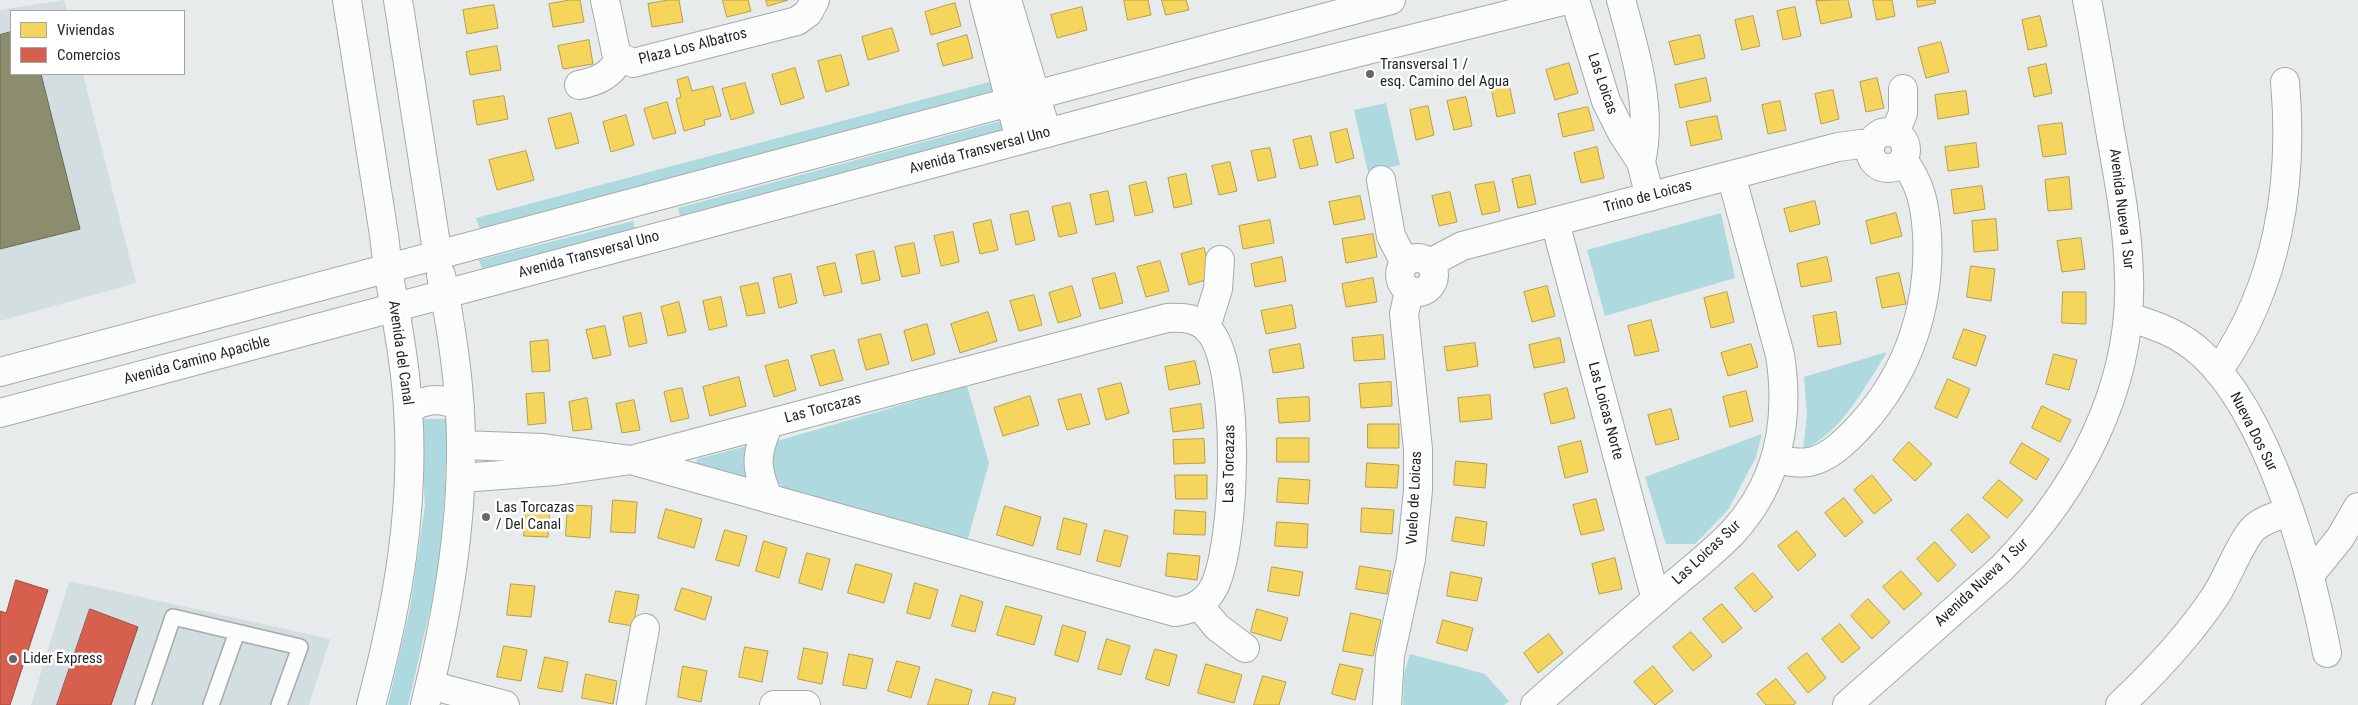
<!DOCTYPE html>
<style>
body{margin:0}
#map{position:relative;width:2358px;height:705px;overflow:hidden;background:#e7ebeb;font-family:"Roboto Condensed",sans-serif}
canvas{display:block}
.legend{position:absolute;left:10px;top:10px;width:175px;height:65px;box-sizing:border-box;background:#fff;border:1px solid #a5a6a7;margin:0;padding:6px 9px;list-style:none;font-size:15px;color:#1f2122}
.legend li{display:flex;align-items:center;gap:10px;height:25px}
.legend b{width:25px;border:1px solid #a5a6a7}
</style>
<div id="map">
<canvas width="2358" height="705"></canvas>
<ul class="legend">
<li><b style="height:14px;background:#f6d55c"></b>Viviendas</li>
<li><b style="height:14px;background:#d6604d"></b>Comercios</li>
</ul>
</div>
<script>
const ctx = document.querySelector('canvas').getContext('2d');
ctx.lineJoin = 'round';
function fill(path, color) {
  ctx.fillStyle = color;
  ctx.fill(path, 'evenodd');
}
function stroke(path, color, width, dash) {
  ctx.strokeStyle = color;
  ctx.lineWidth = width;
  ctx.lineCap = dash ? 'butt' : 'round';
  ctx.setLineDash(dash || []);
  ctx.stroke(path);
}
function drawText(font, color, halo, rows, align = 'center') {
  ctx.font = font + ' "Roboto Condensed",sans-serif';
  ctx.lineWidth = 5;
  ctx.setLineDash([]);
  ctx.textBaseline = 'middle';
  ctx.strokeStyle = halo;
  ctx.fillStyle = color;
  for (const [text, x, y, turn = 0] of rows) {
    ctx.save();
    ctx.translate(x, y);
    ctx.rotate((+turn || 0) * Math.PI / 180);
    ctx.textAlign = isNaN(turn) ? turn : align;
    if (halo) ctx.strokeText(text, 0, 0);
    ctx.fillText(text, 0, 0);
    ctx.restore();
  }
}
fill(new Path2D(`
 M64,0L67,11H11V74H83L136,283L0,321V10Z
 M69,581L330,639L309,705H31Z`), '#d3dee0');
fill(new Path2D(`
 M993,81L995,93L480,230L476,218Z
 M1386,103L1400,165L1368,172L1354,110Z
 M1001,121L1004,133L681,219L678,208Z
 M1721,213L1735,278L1605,316L1587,250Z
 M633,221L636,232L483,271L479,260Z
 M1887,352C1865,387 1842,432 1803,450L1807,415L1804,377Z
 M967,386L989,463L967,542L794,493C778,485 770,478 771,460C772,451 772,447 777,441Z
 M420,419H447L445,491L438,575L408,705H388L410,608L425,506Z
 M1762,434L1756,457L1728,510L1695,544H1666L1645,477Z
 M747,446V479L696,466L697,459Z
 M1410,654L1485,674L1509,701L1504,705H1403L1404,674Z`), '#add9df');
const homes = new Path2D(`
 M570,0H580L584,22L553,27L549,4Z
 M668,0H679L683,22L652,27L648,4Z
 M723,0H748L751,11L727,17Z
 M766,0H788L768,6Z
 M1124,0H1148L1151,15L1128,20Z
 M1162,0H1186L1189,10L1166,15Z
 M1848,0L1852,17L1821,24L1816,1Z
 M1873,0H1892L1895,16L1877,20Z
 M1917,0H1935L1936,3L1918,7Z
 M955,3L961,26L931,35L925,12Z
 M494,5L498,28L467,34L463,10Z
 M1082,7L1087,30L1057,38L1051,15Z
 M1795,7L1801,36L1783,40L1777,11Z
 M1753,16L1760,46L1742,50L1735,20Z
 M2040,16L2047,46L2028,50L2022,20Z
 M892,28L899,51L868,60L862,37Z
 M967,35L973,58L943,66L937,44Z
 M1700,35L1705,58L1675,65L1669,42Z
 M589,40L593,64L563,69L558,46Z
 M1941,42L1949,72L1926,78L1918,48Z
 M497,46L501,70L470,75L466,52Z
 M841,55L849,85L826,92L818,61Z
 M1569,63L1578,93L1555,100L1546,70Z
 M2046,64L2052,93L2034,97L2028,68Z
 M795,68L804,98L781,105L772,75Z
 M688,77L692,91L713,86L721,116L704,120L705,125L684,131L676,99L681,97L677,80Z
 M1706,78L1711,101L1680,108L1675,85Z
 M1877,78L1884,108L1866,112L1860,82Z
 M745,83L754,113L731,120L722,89Z
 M1509,84L1515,113L1497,117L1491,88Z
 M1833,90L1839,119L1821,124L1815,94Z
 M1966,91L1969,114L1938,119L1935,95Z
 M504,96L508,119L477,125L473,101Z
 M1466,97L1472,126L1454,130L1447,101Z
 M1780,101L1786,130L1768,134L1762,105Z
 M667,102L676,133L653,139L644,109Z
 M1428,106L1434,135L1416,140L1410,110Z
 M1588,107L1594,130L1563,137L1558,114Z
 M571,113L579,143L556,149L548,119Z
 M626,115L634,145L611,152L603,122Z
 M1717,116L1722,139L1691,146L1686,122Z
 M2062,123L2066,154L2043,157L2038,126Z
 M1347,129L1354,158L1336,163L1330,133Z
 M1311,136L1318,165L1300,169L1293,140Z
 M1976,143L1979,167L1948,171L1945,147Z
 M1597,147L1604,178L1581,183L1574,153Z
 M1270,148L1276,177L1258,181L1251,151Z
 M526,151L534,180L497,190L489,160Z
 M1230,162L1237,191L1219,195L1212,166Z
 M1186,174L1192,204L1174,208L1168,178Z
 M1530,175L1536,204L1518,208L1512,179Z
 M2069,177L2072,209L2048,211L2045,180Z
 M1146,182L1153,212L1135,216L1129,186Z
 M1494,182L1500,211L1482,215L1475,185Z
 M1982,186L1985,209L1954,214L1951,190Z
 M1108,191L1114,221L1096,225L1090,195Z
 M1450,192L1457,222L1439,226L1432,196Z
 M1360,196L1365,219L1334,225L1329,202Z
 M1815,201L1820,224L1790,232L1784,209Z
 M1070,203L1077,233L1059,237L1052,207Z
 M1028,211L1035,240L1016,245L1010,215Z
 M1896,213L1902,236L1871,244L1866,221Z
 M1996,219L1998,250L1974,252L1972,221Z
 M991,220L998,250L980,254L973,224Z
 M1270,220L1274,243L1243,249L1239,226Z
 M953,232L959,262L941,266L934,236Z
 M1373,234L1377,257L1346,263L1342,239Z
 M2081,238L2085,269L2062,272L2057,241Z
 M914,243L920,273L902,277L895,247Z
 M1204,248L1212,278L1189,285L1181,254Z
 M874,251L880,280L862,284L856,255Z
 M1282,257L1286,281L1255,287L1251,264Z
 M1827,257L1832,281L1801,287L1797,264Z
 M1160,261L1169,291L1146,297L1137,267Z
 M835,263L842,292L824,296L817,267Z
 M1971,266L1995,269L1991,301L1967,297Z
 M1115,273L1123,303L1100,309L1092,279Z
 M1899,273L1906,304L1882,308L1876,278Z
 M791,274L797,303L779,308L773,278Z
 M1373,278L1377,302L1346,307L1342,284Z
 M758,283L765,313L747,316L740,287Z
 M1072,286L1081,316L1058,323L1049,293Z
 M1547,286L1555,316L1532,322L1524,292Z
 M1727,292L1734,322L1711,328L1704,298Z
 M2063,292H2086V324L2062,323Z
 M1034,295L1042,325L1019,331L1010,301Z
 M721,297L727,326L709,330L703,301Z
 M679,302L686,332L668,336L661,307Z
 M1292,305L1296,328L1266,334L1261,311Z
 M988,312L997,341L960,353L951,324Z
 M1836,312L1841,344L1818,347L1813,316Z
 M641,313L647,343L629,347L623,317Z
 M1651,320L1659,351L1635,356L1628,326Z
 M927,324L935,354L912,361L904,331Z
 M605,326L611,355L593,359L586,330Z
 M1964,329L1986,336L1976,366L1953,358Z
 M881,334L889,364L866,370L858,340Z
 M1383,335L1385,359L1354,361L1352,338Z
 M1560,338L1565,362L1534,368L1529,345Z
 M548,340L550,371L532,372L530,342Z
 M1475,343L1478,366L1447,371L1444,347Z
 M1300,344L1304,368L1273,373L1269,350Z
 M1751,344L1758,367L1728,376L1721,353Z
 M834,350L843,380L820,386L811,356Z
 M2054,354L2077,360L2069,390L2046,384Z
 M788,360L796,390L774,397L765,366Z
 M1195,361L1200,384L1169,390L1165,367Z
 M739,377L746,406L710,416L703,387Z
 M1948,379L1970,389L1957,418L1935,408Z
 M1391,382L1392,406L1361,408L1359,384Z
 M1121,383L1129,413L1106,420L1098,389Z
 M682,388L689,418L671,422L664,392Z
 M1567,388L1575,418L1551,424L1544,394Z
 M1746,391L1753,421L1730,427L1723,397Z
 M544,393L546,423L528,425L526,394Z
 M1081,394L1090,424L1067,430L1058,400Z
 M1490,395L1492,419L1460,422L1458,398Z
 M1030,396L1039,425L1003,436L994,408Z
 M1309,397L1310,421L1279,423L1277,399Z
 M587,398L592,429L573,431L569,402Z
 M634,400L640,430L622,433L616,404Z
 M1201,404L1204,428L1173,432L1170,409Z
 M2042,406L2071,420L2060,442L2032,428Z
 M1671,409L1679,439L1656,445L1648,415Z
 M1368,424H1399V448H1368Z
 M1277,438H1309V462H1277Z
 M1204,439L1205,463L1174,464L1173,440Z
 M1581,441L1588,472L1565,478L1558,447Z
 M1909,442L1932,464L1915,481L1893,460Z
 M2022,443L2049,459L2036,480L2010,463Z
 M1456,461L1487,464L1485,488L1454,485Z
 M1367,463L1399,465L1397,488L1366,487Z
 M1175,475H1207V499H1176Z
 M1872,475L1892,500L1874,514L1854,490Z
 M1279,478L1310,480L1308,504L1277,502Z
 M1999,480L2023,500L2007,518L1983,498Z
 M1844,498L1863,522L1845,537L1825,513Z
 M1596,499L1604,530L1581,535L1573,505Z
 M613,500L637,502L635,533L611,532Z
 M526,504L550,506L548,537L524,536Z
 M568,505L592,506L590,538L566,536Z
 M1005,506L1041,517L1033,546L997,535Z
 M1362,508L1394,510L1392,534L1361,532Z
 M666,509L702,519L694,548L658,538Z
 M1175,510L1206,512L1205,535L1174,534Z
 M1968,514L1990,537L1972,553L1951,530Z
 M1456,517L1487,522L1484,546L1452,541Z
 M1064,518L1087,524L1080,555L1057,549Z
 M1277,522L1308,524L1307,548L1275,546Z
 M725,530L747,536L739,566L716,560Z
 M1105,530L1128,536L1120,567L1097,561Z
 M1797,531L1816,555L1798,571L1778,546Z
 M764,541L787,548L779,578L756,571Z
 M1935,542L1956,565L1938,582L1917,559Z
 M807,553L830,559L822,590L799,583Z
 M1168,553L1200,556L1197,580L1166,576Z
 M1615,558L1622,589L1599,594L1592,564Z
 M856,564L892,574L884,603L848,593Z
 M1360,566L1391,571L1387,594L1356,589Z
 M1272,567L1303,572L1299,596L1268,591Z
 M1901,571L1922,594L1904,610L1883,587Z
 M1451,572L1482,578L1477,601L1447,596Z
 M1753,573L1773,597L1755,612L1735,588Z
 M915,583L938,590L930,619L907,613Z
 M511,584L535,586L531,617L507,615Z
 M682,588L712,597L705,620L675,610Z
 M616,591L639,595L633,626L609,622Z
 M961,595L983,602L975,632L952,626Z
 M1868,599L1890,622L1872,639L1851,616Z
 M1722,604L1742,628L1723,643L1703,619Z
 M1006,606L1042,616L1034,645L997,635Z
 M1257,609L1288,618L1281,641L1251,632Z
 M1351,613L1381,620L1373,656L1343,651Z
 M1443,620L1473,628L1467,651L1437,643Z
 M1840,624L1860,648L1842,663L1822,639Z
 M1063,625L1086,632L1078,662L1055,655Z
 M1691,632L1712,656L1693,671L1673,647Z
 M1549,634L1563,653L1538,673L1524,653Z
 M1107,639L1130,646L1121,675L1098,669Z
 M504,646L527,650L521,681L497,677Z
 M745,647L768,651L762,682L739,677Z
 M804,648L828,653L822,684L798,679Z
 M1155,649L1177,655L1169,686L1146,679Z
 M1807,653L1826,678L1808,693L1788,668Z
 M849,654L873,659L866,689L843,685Z
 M545,657L568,662L562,692L538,688Z
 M897,661L920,667L911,698L888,691Z
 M1206,664L1242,675L1234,703L1198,693Z
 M1340,664L1363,669L1355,700L1332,694Z
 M683,666L707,671L701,702L678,697Z
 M1653,666L1673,691L1655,705L1634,682Z
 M586,674L617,681L613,704L582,698Z
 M1263,676L1286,682L1279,705H1254Z
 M936,679L972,690L968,705H928Z
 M1776,679L1796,703L1793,705H1766L1757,694Z
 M993,692L1016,698L1014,705H989Z`);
fill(homes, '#f6d55c');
stroke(homes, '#b69f4b', 1);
const shops = new Path2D(`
 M16,580L48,590L10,705H0V611L6,613Z
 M90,609L138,627L111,705H57Z`);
fill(shops, '#d6604d');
stroke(shops, '#9f4d40', 1);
const industry = new Path2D(`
 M11,32V74H41L80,229L0,249V35Z`);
fill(industry, '#8c8c6e');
stroke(industry, '#6b6c57', 1);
const lane = new Path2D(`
 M143,705L173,617L300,647L279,705
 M211,705L237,632`);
const street = new Path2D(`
 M347,0L384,235L388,269
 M398,0L438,257
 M605,0L616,52L620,57L633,63L797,21L808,13L815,0
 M984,0L1020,140
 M1007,0L1047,133
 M1575,0L1606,101L1622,133L1641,162L1650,197
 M1621,0C1635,51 1653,109 1641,162
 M579,85C598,81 611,76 620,57
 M1870 150a18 18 0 1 1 36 0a18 18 0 1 1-36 0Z
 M1895,133L1903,113V89
 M1381,180L1391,236L1405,263
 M1555,222L1656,600
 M1400 275a17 17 0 1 1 34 0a17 17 0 1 1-34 0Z
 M1430,263L1462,246L1838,147L1861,144L1870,145
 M2128,317C2155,325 2181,334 2202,354C2269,415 2310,565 2327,653
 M1206,327L1218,289L1220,260
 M2218,371C2278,286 2294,183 2285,82
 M769,424C755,455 755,468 769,499
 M1775,459C1786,461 1798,464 1809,462C1830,458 1847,440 1861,425C1909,372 1931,305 1927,234C1925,205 1921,184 1903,160
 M461,478L556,471L631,460L1167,318C1184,317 1200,318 1211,333C1241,373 1236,543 1214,587C1206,603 1192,610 1175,612L631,460L543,448L461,445
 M2310,575L2340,538L2358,507
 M1199,605L1217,627L1245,648
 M430,685L505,705
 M631,705L645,628
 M774,705H806
 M1387,705L1390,656L1411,559L1418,490V449L1404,314L1409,291
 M1535,705C1576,669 1617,633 1659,597C1683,576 1710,556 1733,532C1779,482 1790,419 1780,355L1731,175
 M1847,705L2002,568C2078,490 2133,388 2129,277C2128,231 2120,187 2112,142C2104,95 2096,47 2087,0
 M2120,705C2156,671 2189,636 2216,595C2227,578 2242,539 2254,528C2264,519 2277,516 2289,512`);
const secondary = new Path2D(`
 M0,372L1391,0
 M408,410C425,398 442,397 460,407
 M0,413L1200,92L1567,0
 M371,705C397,608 415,509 408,408C405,361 396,316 388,269
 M425,705C446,621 462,532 461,445C461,388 452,332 441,275`);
stroke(lane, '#a7aaaa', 18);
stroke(street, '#a7aaaa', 30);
stroke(secondary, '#a7aaaa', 30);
stroke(lane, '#fbfcfc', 15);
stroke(street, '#fbfcfc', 28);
stroke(secondary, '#fbfcfc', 28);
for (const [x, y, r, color] of [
 [1370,74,5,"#656868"],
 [486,517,5,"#656868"],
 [13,659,5,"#656868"]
]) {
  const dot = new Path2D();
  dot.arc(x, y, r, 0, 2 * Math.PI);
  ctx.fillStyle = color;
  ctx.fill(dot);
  stroke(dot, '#fff', 2);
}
drawText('15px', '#1f2122', '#fff', [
 ["Plaza Los Albatros",693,47,-14],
 ["Las Loicas",1602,84,71],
 ["Avenida Transversal Uno",980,151,-15],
 ["Trino de Loicas",1648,197,-15],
 ["Avenida Nueva 1 Sur",2121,209,83],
 ["Avenida Transversal Uno",589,255,-15],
 ["Avenida del Canal",400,353,82],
 ["Avenida Camino Apacible",197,361,-15],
 ["Las Torcazas",823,409,-15],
 ["Las Loicas Norte",1605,411,75],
 ["Nueva Dos Sur",2253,432,63],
 ["Las Torcazas",1230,464,-89],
 ["Vuelo de Loicas",1415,498,-87],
 ["Las Loicas Sur",1707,553,-43],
 ["Avenida Nueva 1 Sur",1982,583,-43]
]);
drawText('15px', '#1f2122', '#fff', [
 ["Transversal 1 /",1380,65],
 ["esq. Camino del Agua",1380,82],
 ["Las Torcazas",496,508],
 ["/ Del Canal",496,525],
 ["Lider Express",23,659]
], 'left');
</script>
